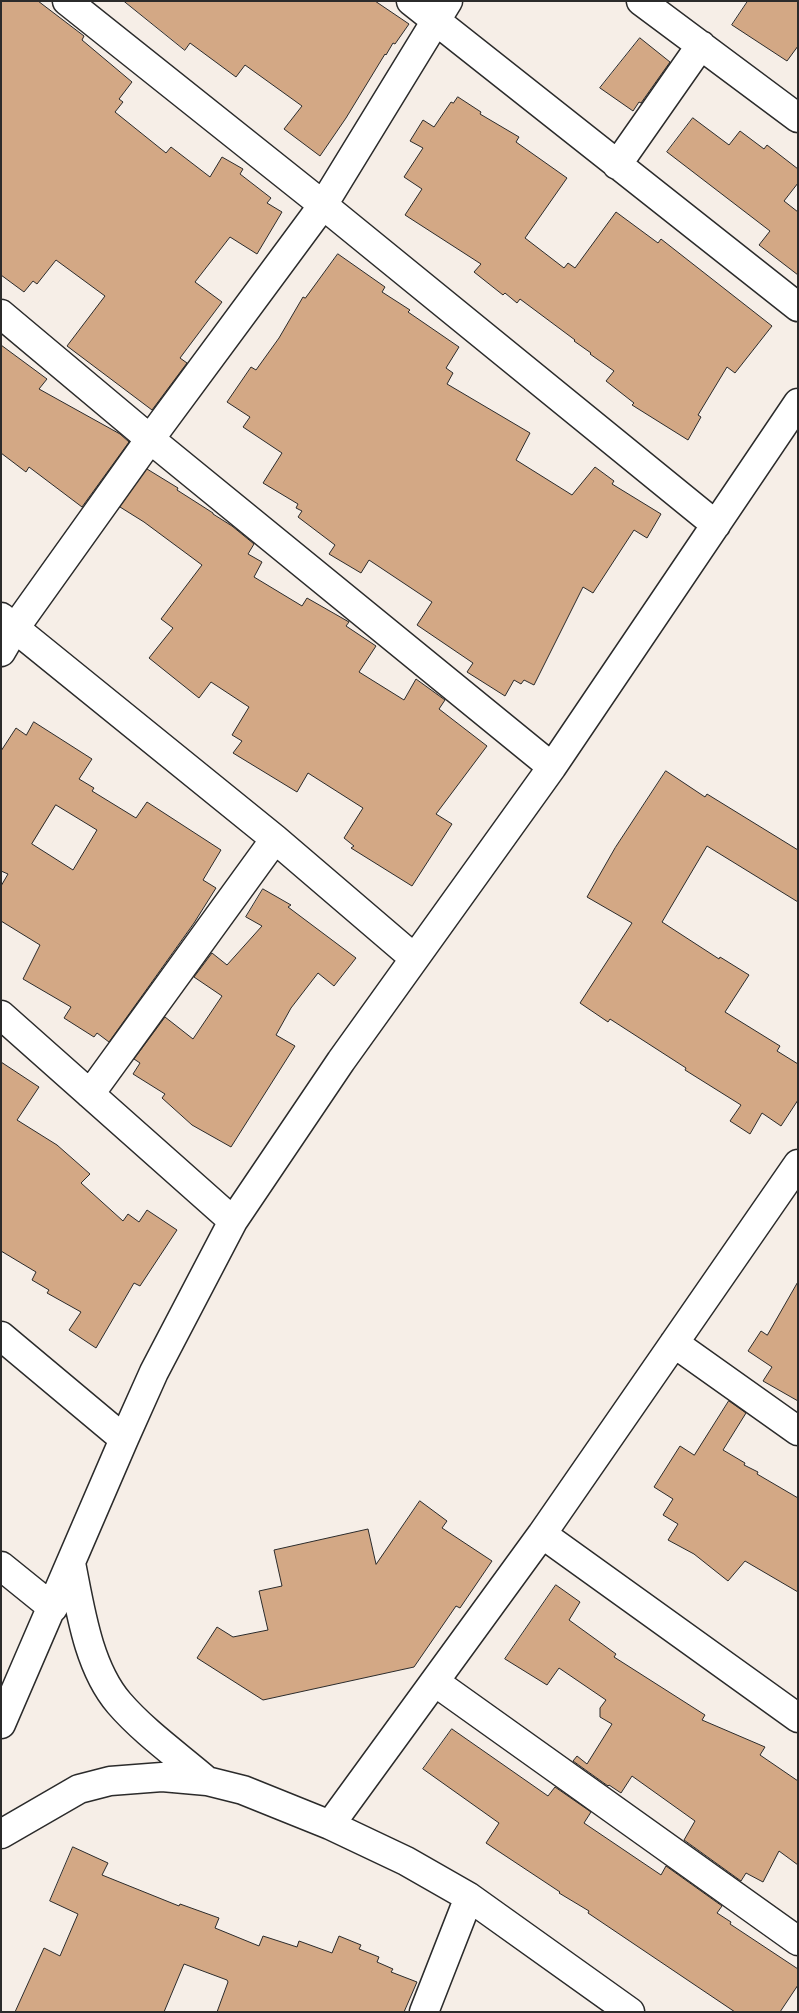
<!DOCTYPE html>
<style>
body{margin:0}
#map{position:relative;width:799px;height:2013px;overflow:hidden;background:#f6eee7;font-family:Pangolin,sans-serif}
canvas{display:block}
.frame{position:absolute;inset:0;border:2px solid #2b2b2b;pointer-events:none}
</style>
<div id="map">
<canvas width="799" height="2013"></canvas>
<div class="frame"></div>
</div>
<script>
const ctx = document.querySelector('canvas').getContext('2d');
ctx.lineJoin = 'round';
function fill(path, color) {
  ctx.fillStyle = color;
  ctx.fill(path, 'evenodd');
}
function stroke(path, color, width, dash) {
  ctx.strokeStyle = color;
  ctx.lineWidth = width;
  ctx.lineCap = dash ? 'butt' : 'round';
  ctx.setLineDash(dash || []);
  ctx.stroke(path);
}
const building = new Path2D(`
 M1,1H38L84,36L82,40L132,82L119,99L123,102L115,112L166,153L171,147L210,177L222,157L243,169L240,174L271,198L267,203L282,212L257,254L230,237L195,282L222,302L180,358L187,363L152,410L67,346L105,296L56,260L37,284L33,281L24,292L1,275Z
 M124,1H375L409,24L395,44L393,43L386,55L385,54L346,118L320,156L284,129L302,106L245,65L236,77L190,43L185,50Z
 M748,1H798V46L787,61L732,25Z
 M640,38L670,62L641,103L639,102L633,111L600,88Z
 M458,97L481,112L480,114L519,137L516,142L567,178L525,238L564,268L568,263L575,268L616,212L658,243L661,239L772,326L735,373L727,367L698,415L701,417L688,440L632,405L634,403L606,381L614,371L590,354L591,353L574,341L575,340L520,299L517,303L505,293L503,295L474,272L481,264L405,215L422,189L404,177L423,148L410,141L423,120L434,127L451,102L453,103Z
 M693,118L729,145L740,131L764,149L767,145L798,169V183L784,201L798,212V275L759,245L770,231L667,152Z
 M338,254L385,287L382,292L410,310L408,312L459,347L446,368L453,373L447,384L530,433L516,460L572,495L595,467L614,481L612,484L661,514L647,538L634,530L593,593L583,587L534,685L524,680L521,684L514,680L505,696L467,672L473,663L417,625L432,602L369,560L361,573L329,554L335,545L298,517L302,511L296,508L298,504L263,483L282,453L243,427L250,417L227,402L251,367L256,370L279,338L303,297L305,298Z
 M1,345L47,379L39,389L120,434L129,442L82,507L29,467L26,472L1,453Z
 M147,469L178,488L177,490L213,513V514L232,526L254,544L248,554L262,562L254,577L302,606L307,598L349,622L346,626L376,646L359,672L404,700L416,679L445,700L439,709L487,746L436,814L452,824L412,886L351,848L354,846L344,838L363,808L308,773L297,792L233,753L242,741L232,735L249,707L211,682L199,698L149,658L173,628L161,619L202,565L144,522L120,507Z
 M34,722L92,759L79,779L94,788L92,791L136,818L147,802L221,850L203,880L216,888L194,923L109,1042L97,1033L94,1037L64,1018L71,1007L23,979L40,945L1,921V886L8,874L1,871V751L16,728L26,735ZM56,805L97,830L73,870L32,844Z
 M666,771L705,797L707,794L798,850V902L707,846L662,922L719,959L720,957L749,975L725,1012L780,1046L777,1051L798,1064V1100L781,1126L762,1113L750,1134L730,1121L741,1105L685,1070L686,1068L610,1019L608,1022L580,1003L632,923L587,897L615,848Z
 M263,889L291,905L288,907L356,958L334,986L318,973L291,1008L276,1035L295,1046L231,1147L192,1125L162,1098L165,1094L133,1074L140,1063L134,1059L165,1017L193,1039L222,996L194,977L212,953L227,965L262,926L246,917Z
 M1,1062L39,1087L17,1120L57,1145L90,1174L81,1183L123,1221L128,1214L139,1222L147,1210L177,1230L140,1286L134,1283L96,1348L69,1330L81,1312L47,1293L49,1290L32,1280L36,1272L1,1251Z
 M798,1282V1401L763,1381L772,1367L748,1351L761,1331L767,1335Z
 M729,1401L746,1413L723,1450L745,1463L744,1465L758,1472L757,1474L798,1498V1592L745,1561L728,1581L694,1554L668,1540L678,1524L663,1515L673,1499L654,1487L680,1446L694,1455Z
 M420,1501L447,1521L442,1528L492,1561L460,1608L456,1606L414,1667L263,1700L197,1658L217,1627L233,1637L268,1630L259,1591L282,1586L274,1550L368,1529L376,1564Z
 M556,1585L580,1602L569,1620L616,1654L614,1657L705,1715L702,1720L765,1747L760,1755L798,1781V1865L779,1851L763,1882L746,1873L741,1881L684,1840L695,1821L632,1776L621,1793L609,1785L608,1786L573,1761L577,1756L587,1764L612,1724L600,1717V1708L606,1700L559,1668L547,1685L505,1659Z
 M452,1729L548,1796L555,1787L591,1812L584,1823L661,1875L666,1866L722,1906L717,1913L731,1922L730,1924L798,1969V1985L780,2012H735L588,1913L589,1911L559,1893L560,1892L486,1843L499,1823L423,1769Z
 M73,1847L108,1863L102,1875L179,1906L180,1904L219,1918L215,1928L259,1946L263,1936L297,1947L299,1941L332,1953L339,1936L361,1945L359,1949L379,1957L377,1962L393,1969L391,1972L417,1982L404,2012H217L228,1982L227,1980L184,1964L164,2012H15L44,1948L60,1956L78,1914L50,1901Z`);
fill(building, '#d3a885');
stroke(building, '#2b2b2b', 1);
const minor = new Path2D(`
 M67,1L323,205L716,525
 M411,1L798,307
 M641,1L798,118
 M617,165L701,45
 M1,314L150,439L552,767
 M1,617L275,839L414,958
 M1,652L15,628L150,439L323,205L448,1
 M1,1015L233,1221
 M90,1094L275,839
 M1,1336L124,1439
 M674,1343L798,1431
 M542,1534L798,1718
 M71,1563C80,1608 88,1667 119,1703C144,1732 178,1756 207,1781
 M1,1566L53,1608
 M435,1682L798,1941
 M1,1724L124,1439L154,1372L233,1221L341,1061L552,767L798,403
 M330,1825L542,1534L798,1164
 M1,1834L79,1789L110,1781L162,1777L207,1781L243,1790L330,1825L406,1861L469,1897L630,2012
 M424,2012L469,1897`);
stroke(minor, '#2b2b2b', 31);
stroke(minor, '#fff', 28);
</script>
